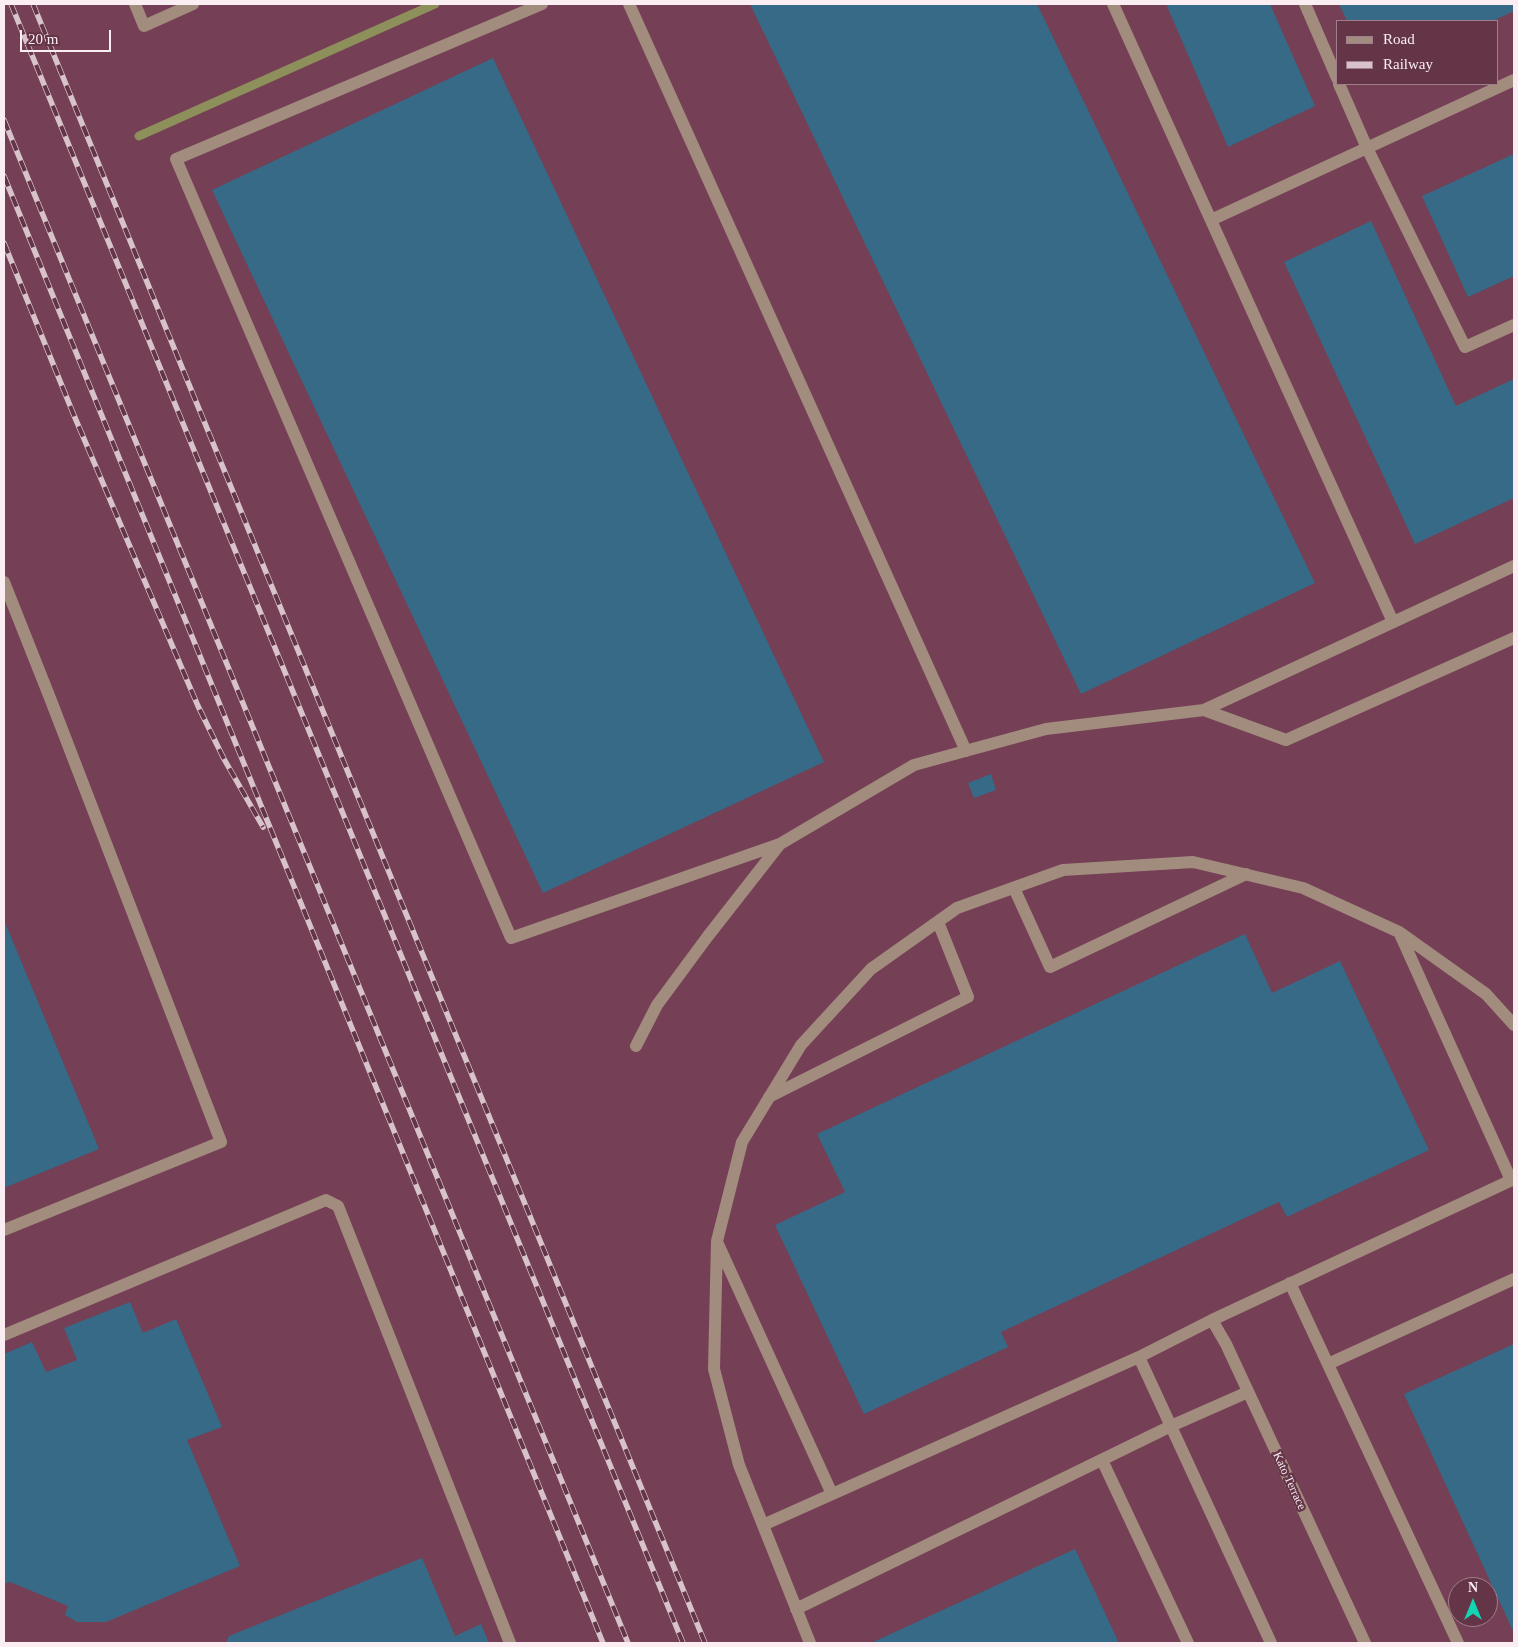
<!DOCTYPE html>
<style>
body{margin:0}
#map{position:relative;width:1518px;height:1647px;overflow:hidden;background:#643447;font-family:"Times New Roman",serif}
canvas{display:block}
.frame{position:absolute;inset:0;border:5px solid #fbeef3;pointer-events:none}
.legend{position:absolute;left:1336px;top:20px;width:162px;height:65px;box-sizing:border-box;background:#643447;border:1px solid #a07e8c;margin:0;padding:6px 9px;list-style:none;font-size:15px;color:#fbeef3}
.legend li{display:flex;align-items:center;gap:10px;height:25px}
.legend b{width:25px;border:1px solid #a07e8c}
.north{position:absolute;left:1448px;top:1577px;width:50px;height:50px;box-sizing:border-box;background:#643447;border:1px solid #a07e8c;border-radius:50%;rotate:0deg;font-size:14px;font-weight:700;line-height:20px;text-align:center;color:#fbeef3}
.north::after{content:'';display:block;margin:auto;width:18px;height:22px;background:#14d5b3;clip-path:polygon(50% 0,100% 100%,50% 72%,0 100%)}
.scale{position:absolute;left:20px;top:30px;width:91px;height:22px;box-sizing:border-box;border:2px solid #fbeef3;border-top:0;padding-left:6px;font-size:15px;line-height:18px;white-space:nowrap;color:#fbeef3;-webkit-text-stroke:4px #643447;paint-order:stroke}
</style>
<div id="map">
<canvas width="1518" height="1647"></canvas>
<div class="frame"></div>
<ul class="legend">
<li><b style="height:6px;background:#a18c7e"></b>Road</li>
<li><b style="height:6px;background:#d8c3cb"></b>Railway</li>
</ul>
<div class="north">N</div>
<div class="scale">20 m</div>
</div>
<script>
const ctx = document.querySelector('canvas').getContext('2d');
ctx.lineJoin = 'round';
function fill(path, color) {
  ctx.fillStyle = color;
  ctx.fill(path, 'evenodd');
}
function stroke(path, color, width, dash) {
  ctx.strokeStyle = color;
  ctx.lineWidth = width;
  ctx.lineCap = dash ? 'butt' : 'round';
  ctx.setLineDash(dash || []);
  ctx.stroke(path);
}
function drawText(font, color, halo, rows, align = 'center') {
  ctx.font = font + ' "Times New Roman",serif';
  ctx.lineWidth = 4.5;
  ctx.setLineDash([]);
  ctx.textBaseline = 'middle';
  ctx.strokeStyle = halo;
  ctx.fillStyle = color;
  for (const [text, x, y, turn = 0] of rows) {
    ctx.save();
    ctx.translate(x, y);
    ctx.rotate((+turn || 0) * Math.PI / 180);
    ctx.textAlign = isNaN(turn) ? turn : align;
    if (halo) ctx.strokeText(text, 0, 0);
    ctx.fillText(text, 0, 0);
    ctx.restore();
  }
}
fill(new Path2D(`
 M4,4H1514V1643H4ZM1337,21H1497V84H1337ZM1458,1587H1488V1617H1458Z`), '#753f55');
stroke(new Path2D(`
 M139,136L435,4`), '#8e905b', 9);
fill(new Path2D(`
 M750,4H1037L1315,583L1081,694Z
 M1166,4H1270L1315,106L1228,147Z
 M1339,4H1514V11L1493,21H1347Z
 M493,58L824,762L543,893L212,190Z
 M1514,154V276L1468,297L1422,196Z
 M1371,221L1456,406L1514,379V498L1415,544L1284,262Z
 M991,774L996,790L974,798L968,783Z
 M4,920L99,1149L4,1188Z
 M1245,934L1272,993L1340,961L1429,1150L1287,1217L1279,1202L1001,1332L1008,1347L864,1414L775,1225L845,1192L817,1134Z
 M130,1302L143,1333L176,1319L222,1427L187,1440L240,1566L106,1622H77L65,1615L68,1606L10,1582L4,1584V1354L32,1342L46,1372L77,1360L64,1328Z
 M1514,1344V1633L1404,1394Z
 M1075,1549L1119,1643H871Z
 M422,1558L455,1636L481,1624L489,1643H226L229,1636Z`), '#366a87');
stroke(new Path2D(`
 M135,4L144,26L193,4
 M542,4L176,159L511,938L780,844
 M629,4L966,751
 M1113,4L1393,622
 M1305,4L1337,78
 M1339,84L1367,148L1465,347L1514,325
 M1211,220L1514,80
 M4,582L50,698L221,1142L4,1230
 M1204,710L1514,566
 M1014,888L1050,967L1246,874
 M1400,934L1511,1180
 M636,1046L657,1005L708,936L780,844L914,765L1046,729L1204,710L1286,740L1514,638
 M769,1097L968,997L938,922
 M718,1244L832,1494
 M1290,1283L1458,1643
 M1212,1320L1226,1344L1365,1643
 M4,1335L326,1200L338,1206L510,1643
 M1139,1357L1212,1320L1514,1179
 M1328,1364L1514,1279
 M1102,1460L1188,1643
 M763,1525L1139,1357L1271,1643
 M796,1609L1171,1426L1248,1392
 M810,1643L739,1465L714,1369L717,1241L742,1142L801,1045L871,969L957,908L1063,870L1193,862L1303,888L1399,932L1486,994L1514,1025`), '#a18c7e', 12);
const rail = new Path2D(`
 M11,4L683,1643
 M33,4L705,1643
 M4,120L628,1643
 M4,176L603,1643
 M4,243L73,413L198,706L224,759L263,827`);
stroke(rail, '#d8c3cb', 5.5);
stroke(rail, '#643447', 4, [11]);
drawText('12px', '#fbeef3', '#643447', [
 ["Kato Terrace",1289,1481,65]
]);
</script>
